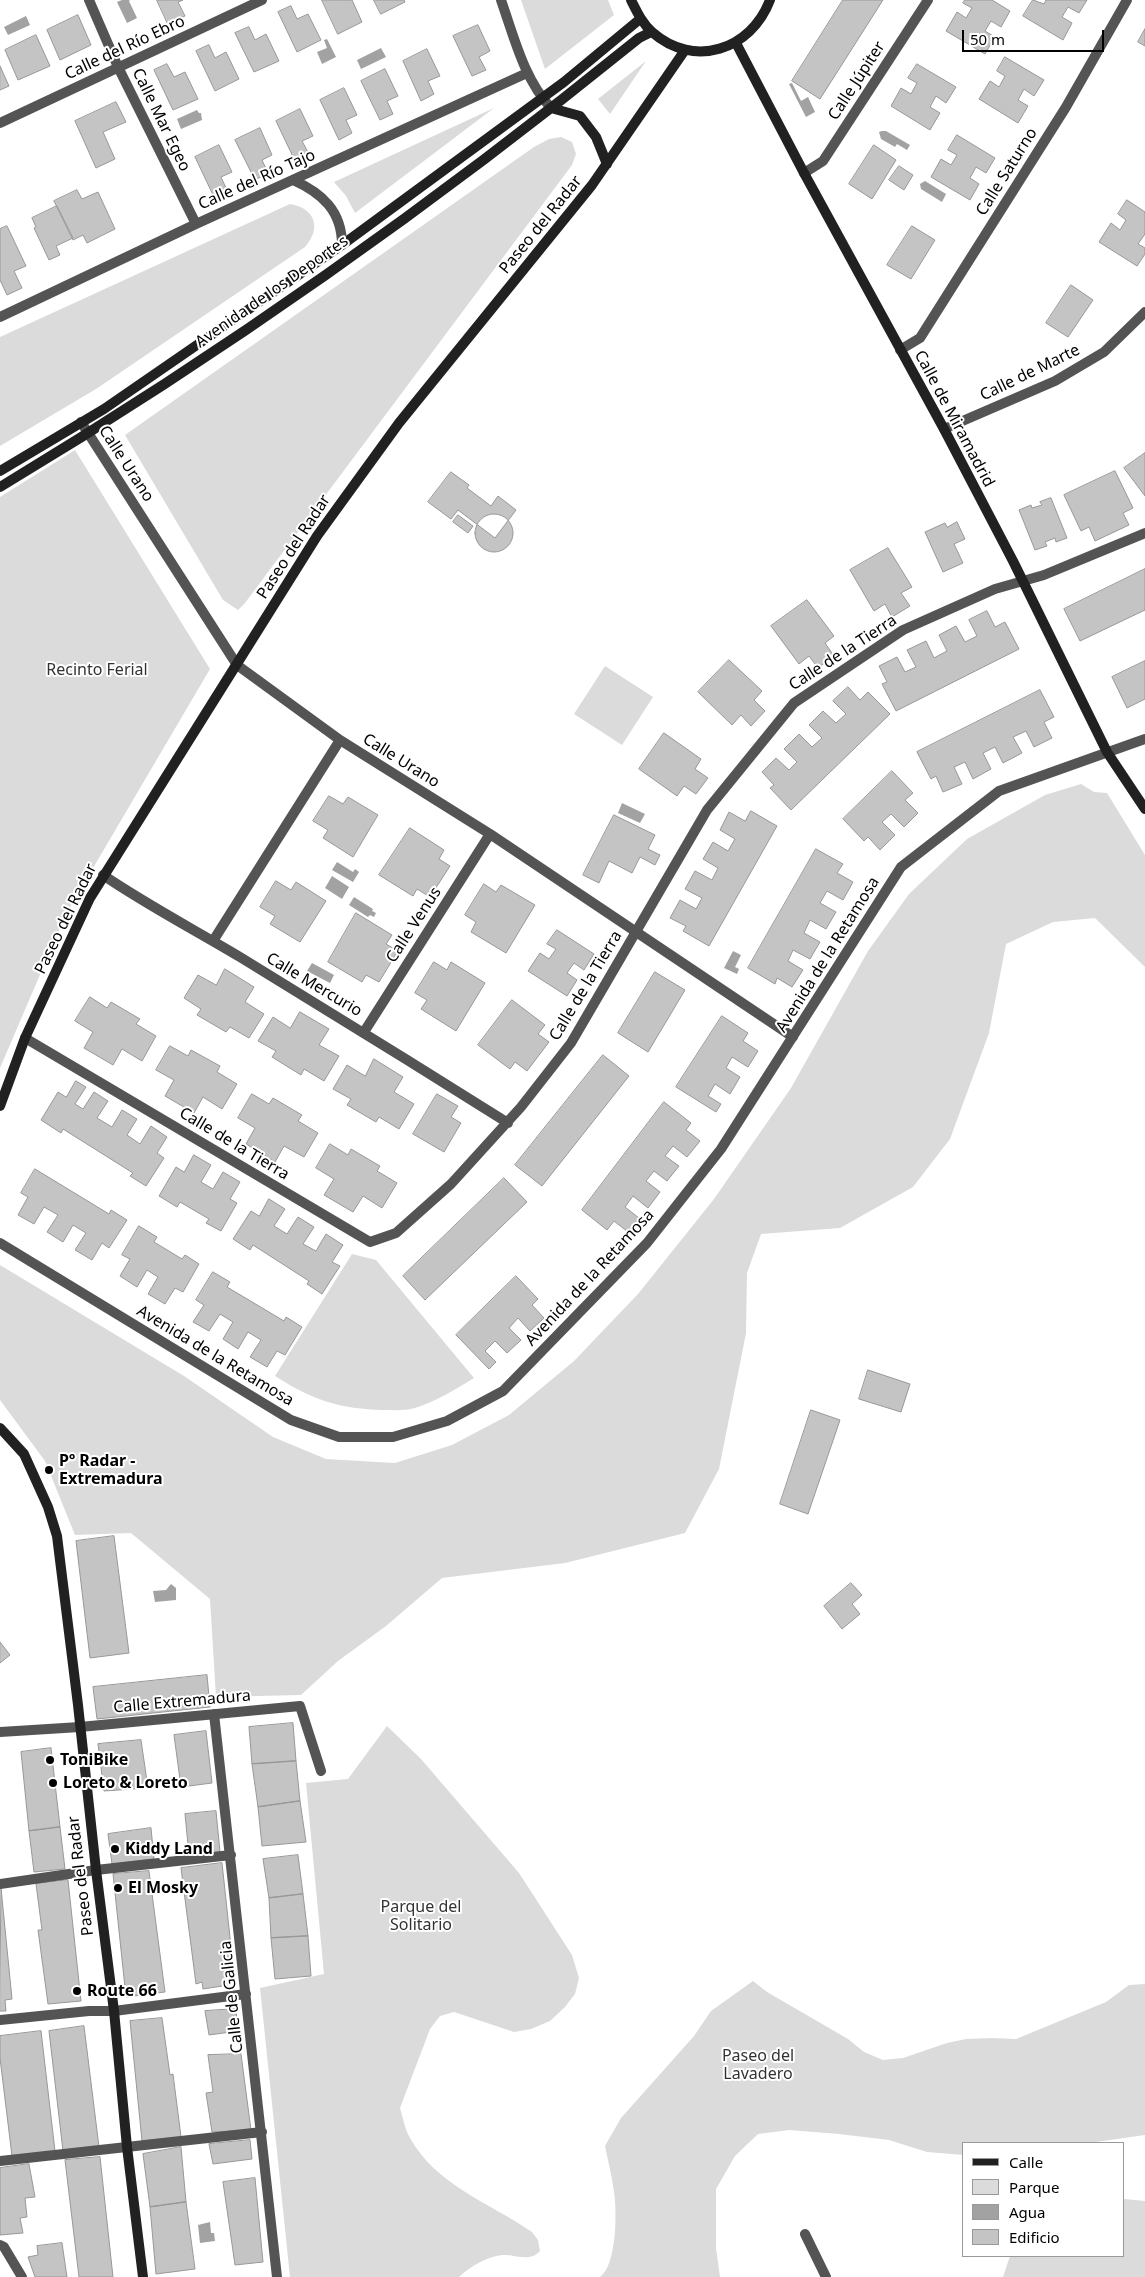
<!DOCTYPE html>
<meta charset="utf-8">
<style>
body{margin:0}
#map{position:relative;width:1145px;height:2277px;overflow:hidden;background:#fff;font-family:"Noto Sans",sans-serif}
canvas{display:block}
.legend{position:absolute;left:962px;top:2142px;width:162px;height:115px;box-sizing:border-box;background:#fff;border:1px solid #999;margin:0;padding:6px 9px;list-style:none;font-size:15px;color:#000}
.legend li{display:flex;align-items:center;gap:10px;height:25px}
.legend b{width:25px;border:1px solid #999}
.scale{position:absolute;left:962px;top:30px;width:142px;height:22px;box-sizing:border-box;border:2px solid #000;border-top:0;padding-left:6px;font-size:15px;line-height:18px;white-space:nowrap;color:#000;-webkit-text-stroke:4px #fff;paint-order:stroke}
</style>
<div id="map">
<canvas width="1145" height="2277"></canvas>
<ul class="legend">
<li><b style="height:6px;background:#212121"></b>Calle</li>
<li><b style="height:14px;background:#dbdbdb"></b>Parque</li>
<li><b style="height:14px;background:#a2a2a2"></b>Agua</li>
<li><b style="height:14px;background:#c4c4c4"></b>Edificio</li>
</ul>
<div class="scale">50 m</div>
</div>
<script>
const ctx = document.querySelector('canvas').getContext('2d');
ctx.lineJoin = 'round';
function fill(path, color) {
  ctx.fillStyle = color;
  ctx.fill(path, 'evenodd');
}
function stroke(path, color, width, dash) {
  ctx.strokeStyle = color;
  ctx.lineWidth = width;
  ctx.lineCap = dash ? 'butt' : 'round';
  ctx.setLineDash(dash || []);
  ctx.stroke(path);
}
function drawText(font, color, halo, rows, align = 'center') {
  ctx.font = font + ' "Noto Sans",sans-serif';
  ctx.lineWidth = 4;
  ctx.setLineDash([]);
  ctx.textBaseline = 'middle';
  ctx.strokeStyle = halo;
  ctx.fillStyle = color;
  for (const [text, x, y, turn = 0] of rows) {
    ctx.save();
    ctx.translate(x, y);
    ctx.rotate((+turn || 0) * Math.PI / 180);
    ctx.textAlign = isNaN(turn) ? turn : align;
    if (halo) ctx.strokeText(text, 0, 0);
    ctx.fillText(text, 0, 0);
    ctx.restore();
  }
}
fill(new Path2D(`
 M521,0H608L614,15L545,69Z
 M646,61L610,114L598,99Z
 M494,108L355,213L346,196L334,182Z
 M561,137L572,142L576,154L572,165L245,603L238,610L223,600L125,435L534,147L549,139Z
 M290,204C315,208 322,228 305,247L96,389L0,446V337Z
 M75,450L210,669L66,914L0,1068V497Z
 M605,666L653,697L622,745L574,714Z
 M1081,784L1094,792L1107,793L1145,855V967L1095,918L1053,922L1006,944L989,1033L950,1139L913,1187L840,1228L761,1234L747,1273L746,1333L719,1469L685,1533L565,1563L442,1578L386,1626L338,1661L301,1695L216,1697L210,1599L131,1533L75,1535L45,1461L0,1400V1265L184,1376L273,1437L326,1459L395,1463L452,1445L509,1415L574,1361L638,1294L714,1199L791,1088L868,951L909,894L967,839L1045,795Z
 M352,1254L376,1260L474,1378C456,1389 435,1402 415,1408C406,1411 394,1410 384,1410C340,1409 312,1400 275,1376Z
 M387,1726L421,1759L519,1873L572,1955L579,1978L575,1994L565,2007L550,2021L531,2029L514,2032L454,2012L440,2016L430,2029L400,2108C403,2118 405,2129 410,2138C436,2185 490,2203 532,2232L538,2240L540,2251C529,2263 516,2254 502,2255C486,2257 471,2266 459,2277H290L260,1988L324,1974L306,1783L348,1779Z
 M753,1981L767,1992L848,2039L864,2052L883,2060L903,2058L947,2043L966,2039L992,2038L1016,2039L1106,2002L1129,1985L1145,1984V2135L1089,2143H964V2155L927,2152L889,2140L839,2134L789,2130L758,2134L735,2156L716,2189V2248L720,2277H600C617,2265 617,2211 614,2192C612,2176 608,2161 605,2146L621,2118L694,2036L711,2011Z
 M1124,2199L1145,2201V2277H1003L1010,2256H1124Z`), '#dbdbdb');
fill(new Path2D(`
 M122,0H130L129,1L137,18L127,23L117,2Z
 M26,16L30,25L8,35L4,27Z
 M327,39L336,57L322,64L317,52L327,48L324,40Z
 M381,48L386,57L361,69L357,60Z
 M792,83L801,101L808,97L815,112L806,117L789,84Z
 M197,110L199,113H201L202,120L181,129L177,119Z
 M882,131H886L910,145L907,150L897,144L895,147L881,139L879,132Z
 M925,181L946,194L942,202L921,189L920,184Z
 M622,803L645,814L640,823L618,813Z
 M337,862L353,872L355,869L359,872L353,882L332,870Z
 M332,876L349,887L342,899L325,888Z
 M354,897L373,909L372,911L376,913L374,917L370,915L368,917L349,905Z
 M733,951L741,955L735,967L739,969L737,974L724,968Z
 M312,963L334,975L330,983L307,971Z
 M171,1584L176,1588V1600L155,1602L153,1591L166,1590Z
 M210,2222L211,2233H214L215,2241L200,2243L198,2225Z`), '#a2a2a2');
const building = new Path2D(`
 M157,0H183L178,2L185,16L168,24Z
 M322,0H352L362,22L338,34Z
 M374,0H404L405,2L381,14Z
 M843,0H883L820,99L792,81Z
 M965,0H992L1010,11L1001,27L991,21L985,31L995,37L985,54L946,31L957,12L966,18L972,8L963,3Z
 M1033,0L1044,4L1046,0H1087L1079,13L1068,7L1062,17L1072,23L1063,40L1023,16Z
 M291,6L297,19L308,14L321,40L297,52L278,12Z
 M78,15L91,45L60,60L47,30Z
 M478,25L490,51L479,57L486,70L472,76L453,36Z
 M249,27L255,40L266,34L279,61L254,72L235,33Z
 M1145,29V46L1138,42Z
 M36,35L50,66L18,80L5,50Z
 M209,45L215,58L226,52L239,79L215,91L196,51Z
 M427,49L440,76L428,81L434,94L421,101L403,61Z
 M1005,57L1044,80L1034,96L1024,89L1018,100L1028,106L1018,123L979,99L990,81L999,87L1005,76L997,71Z
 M167,64L174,77L185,72L198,99L173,110L154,70Z
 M917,64L956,87L946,103L936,96L930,107L940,113L930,130L891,106L901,88L911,94L917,83L908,78Z
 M0,66L9,86L0,90Z
 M385,69L398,96L387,101L393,114L380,120L361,81Z
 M344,88L357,115L346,120L352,133L339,140L320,100Z
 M116,102L126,122L103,132L115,159L96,168L75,121Z
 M300,109L313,136L302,141L309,154L295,161L276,121Z
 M260,128L272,155L262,160L268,173L255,180L235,140Z
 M957,135L995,158L986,173L976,167L970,178L979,184L970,200L931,177L941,159L951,165L957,155L948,150Z
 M219,145L232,172L221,177L227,190L214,197L195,157Z
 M874,145L896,160L872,199L849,184Z
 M899,166L913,175L904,190L889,180Z
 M77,190L82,199L98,192L115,229L87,243L83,235L73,240L54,201Z
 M1127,200L1145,212V234L1138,244L1145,248V254L1137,266L1099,242L1111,223L1120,230L1126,220L1118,214Z
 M57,206L73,238L56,246L60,255L49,260L34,228L36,227L32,218Z
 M7,226L26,266L14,271L22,288L7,295L0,280V229Z
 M912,226L935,240L911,279L887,265Z
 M1071,285L1093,300L1068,337L1046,323Z
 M1145,453V496L1124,468Z
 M1115,471L1133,508L1123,513L1129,525L1095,541L1089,527L1081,531L1064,495Z
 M451,472L469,485L467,488L491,506L498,496L516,510L495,538L458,510L451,519L428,502Z
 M1051,498L1067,538L1056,542L1055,538L1045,542L1047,546L1035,550L1019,510L1031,505L1032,508L1042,505L1040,502Z
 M475 533a19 19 0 1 1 38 0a19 19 0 1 1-38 0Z
 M458,515L473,526L468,533L453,522Z
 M957,522L965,539L954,544L963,563L943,572L925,532L945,523L947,527Z
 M888,548L912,587L901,593L910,606L892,617L885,604L874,611L850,570Z
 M1145,569V610L1080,641L1064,609Z
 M807,600L834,636L825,643L834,656L818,668L809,656L799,664L771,626Z
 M987,611L995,627L1005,622L1019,649L896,711L882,684L887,682L879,666L897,657L905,672L916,667L907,650L926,641L934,658L947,651L939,635L956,626L965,642L977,636L969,620Z
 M729,660L762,691L754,700L765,711L751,726L741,715L732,725L698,692Z
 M1145,661V699L1127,708L1112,677Z
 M848,687L860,700L868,692L890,714L791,810L770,788L774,785L762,772L776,758L789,770L797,762L784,749L799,734L812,747L822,738L809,725L823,711L836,723L846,714L833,701Z
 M1040,690L1054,717L1044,722L1052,738L1034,747L1026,731L1013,737L1022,753L1003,763L995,747L983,753L991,769L973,779L965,762L954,767L962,784L943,792L936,776L931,779L917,752Z
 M664,733L701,759L695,769L708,778L696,794L684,786L677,796L639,769Z
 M892,771L913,793L905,800L918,813L904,827L891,814L882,822L895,835L880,850L868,837L864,841L843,819Z
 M329,796L343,804L348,797L378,815L353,857L323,838L328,830L313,821Z
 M751,811L777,826L709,946L683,931L686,926L670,918L680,900L696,909L702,898L685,889L695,871L712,880L718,868L703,859L713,842L728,851L735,839L720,830L729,812L745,821Z
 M614,815L655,835L648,849L660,855L655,865L640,857L632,873L609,861L599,883L583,875Z
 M410,828L444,850L439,859L450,866L430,897L417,889L413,896L379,875Z
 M816,849L843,864L837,873L853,882L843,900L827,891L820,903L836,912L826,929L810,920L804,933L820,942L810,959L793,950L788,961L803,970L792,987L777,978L775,984L748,968Z
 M276,881L291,890L296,882L326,901L300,942L270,924L275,916L260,907Z
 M484,884L496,892L501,885L535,905L506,953L471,932L476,922L465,915Z
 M356,913L392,935L386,944L398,951L379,982L366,975L362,982L328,962Z
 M557,930L594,954L584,970L574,963L567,973L577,980L567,996L528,971L540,953L549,959L556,949L547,944Z
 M434,962L447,970L451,962L485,983L456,1031L421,1009L427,1000L415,993Z
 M225,969L254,987L245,1002L264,1014L249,1038L230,1027L226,1032L197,1015L201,1009L184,998L198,975L216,985Z
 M655,972L685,990L648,1052L618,1033Z
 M90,997L107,1008L111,1002L140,1019L136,1024L156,1036L142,1061L122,1049L113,1065L84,1048L93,1032L75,1021Z
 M512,1000L545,1025L538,1034L549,1042L527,1071L515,1062L510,1069L478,1045Z
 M300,1012L329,1029L319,1045L339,1056L324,1081L304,1069L301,1075L272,1057L276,1051L258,1041L273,1017L290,1028Z
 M722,1016L748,1033L743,1041L758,1051L748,1067L732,1057L726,1068L740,1077L730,1094L715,1084L708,1096L721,1104L716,1112L676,1087Z
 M170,1046L188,1056L191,1050L220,1066L217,1072L237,1084L222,1109L203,1097L194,1113L165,1096L174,1080L156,1070Z
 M603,1055L629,1076L542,1186L515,1165Z
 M374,1059L403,1077L394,1092L414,1104L399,1129L379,1117L376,1122L347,1105L351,1099L333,1089L347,1065L365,1076Z
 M76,1081L86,1087L75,1104L83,1109L94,1092L108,1101L97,1118L112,1127L122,1110L137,1119L127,1135L140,1144L151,1126L167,1137L157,1153L164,1158L146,1186L130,1176L133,1173L63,1129L61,1133L41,1120L58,1092L66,1097Z
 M252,1094L269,1104L273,1098L302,1115L298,1121L318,1133L304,1157L284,1146L275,1162L246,1144L255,1128L238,1118Z
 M437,1094L458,1106L451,1117L461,1123L444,1152L413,1134Z
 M664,1102L691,1123L686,1130L700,1141L687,1157L673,1146L665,1156L679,1166L667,1181L654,1171L646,1181L660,1192L648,1208L633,1196L625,1207L639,1218L628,1232L614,1221L607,1230L582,1210Z
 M330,1144L348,1155L351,1149L380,1166L377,1171L397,1183L382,1208L363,1196L353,1212L324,1195L334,1179L316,1168Z
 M194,1155L211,1165L201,1182L213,1189L223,1172L240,1182L230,1199L237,1203L221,1231L206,1223L209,1219L180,1202L177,1207L159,1196L176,1167L184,1172Z
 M35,1169L109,1214L111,1210L127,1220L109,1248L102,1243L92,1260L75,1250L86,1233L73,1225L63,1242L47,1232L58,1215L44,1207L34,1224L18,1215L28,1197L21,1193Z
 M504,1178L527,1202L425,1300L403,1276Z
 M269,1199L285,1209L274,1226L287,1234L298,1217L314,1227L303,1244L316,1251L326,1234L343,1245L332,1262L340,1266L322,1294L307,1284L309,1281L253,1245L250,1250L233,1239L251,1211L259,1216Z
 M139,1226L157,1237L154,1242L182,1259L185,1255L199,1264L183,1292L175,1288L165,1304L148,1294L158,1277L147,1270L137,1287L120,1276L130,1259L122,1255Z
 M213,1272L230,1282L227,1287L284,1321L286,1317L302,1327L285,1355L277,1351L267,1367L250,1357L261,1340L248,1332L238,1349L223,1339L233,1322L220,1314L209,1331L193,1322L204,1305L196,1300Z
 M516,1276L538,1299L532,1305L544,1318L530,1331L518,1318L509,1328L521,1340L507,1353L495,1341L485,1351L496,1362L489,1369L456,1335Z
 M868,1370L910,1384L901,1412L859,1399Z
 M811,1410L840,1420L808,1514L780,1504Z
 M114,1536L129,1653L90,1658L76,1541Z
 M851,1583L862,1595L852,1604L860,1614L842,1629L824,1606Z
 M0,1642L10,1655L0,1663Z
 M207,1675L210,1707L97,1719L93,1687Z
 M293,1723L296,1761L252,1764L249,1727Z
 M206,1731L212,1783L181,1787L174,1735Z
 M141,1740L148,1788L104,1791L98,1744Z
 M51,1748L60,1827L29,1831L21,1752Z
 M296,1761L300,1801L258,1807L252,1764Z
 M300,1801L306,1842L262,1846L258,1807Z
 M216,1811L220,1852L189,1855L185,1814Z
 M60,1827L65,1869L34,1872L29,1831Z
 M151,1828L154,1859L112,1864L108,1834Z
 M298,1855L303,1894L269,1898L263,1859Z
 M222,1863L235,1984L203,1989L202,1982L196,1984L181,1868Z
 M149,1871L165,1992L126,1997L113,1874Z
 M68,1880L81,2001L48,2004L38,1930H42L36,1884Z
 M1,1888L12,1999L5,2000L6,2011H0Z
 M303,1894L308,1936L271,1938L269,1898Z
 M308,1936L311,1976L275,1979L271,1938Z
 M236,2009L238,2031L209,2035L205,2011Z
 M162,2018L170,2075L173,2074L181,2137L142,2141L130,2021Z
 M84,2026L99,2147L63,2151L49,2031Z
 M41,2031L55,2151L12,2156L0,2058V2036Z
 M241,2054L251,2130L212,2132L206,2093L213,2092L208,2055Z
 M250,2140L252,2159L213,2164L209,2144Z
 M181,2147L186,2202L150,2207L143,2154Z
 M100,2157L113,2277H79L65,2160Z
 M29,2164L35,2197L25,2198L27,2217L20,2218L23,2233L0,2235V2168Z
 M255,2178L263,2262L235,2265L223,2182Z
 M186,2202L195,2269L156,2274L150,2207Z
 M62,2243L67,2277H35L28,2257L38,2255L37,2246Z`);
fill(building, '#c4c4c4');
stroke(building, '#989898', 1);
stroke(new Path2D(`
 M89,0L118,67L196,224
 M501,0C514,37 524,79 551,108
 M0,123L262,0
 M804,173L823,161L928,0
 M293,180C322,193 342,211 342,245
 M0,317L196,224L527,73
 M900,350L920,338L1066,107L1127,0
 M81,422L237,665L340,740L490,834L793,1037
 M944,429L1055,381L1104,352L1145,312
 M103,875C147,905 195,930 240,957C330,1012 419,1067 508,1123
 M213,941L340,740
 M364,1032L490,834
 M25,1038L370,1242L396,1233L451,1184L521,1107L571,1043L707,810L794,703L903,630L995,589L1044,575L1145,533
 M0,1243L291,1420L339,1437H393L447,1421L503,1391L647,1243L721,1149L901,867L999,791L1145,739
 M214,1714L277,2277
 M0,1732L80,1727L300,1706L321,1771
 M0,1884L96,1870L231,1855
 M0,2020L89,2011H114L246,1994
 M0,2161L262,2132
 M805,2234L826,2277
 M0,2245L4,2247L22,2277`), '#545454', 10);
stroke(new Path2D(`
 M631,0C637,12 642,23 652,32C694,69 751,50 770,0
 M736,43L804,173L944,429L1013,561L1107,752L1145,809
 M551,108L580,116L596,137L607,164
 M0,471L104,409L342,245L564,82L640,19
 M0,487C223,353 437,202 639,38L651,32
 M0,1106L25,1038L90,898L317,536L399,423L592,185L685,50
 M0,1428L24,1454L48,1507L57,1536L78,1705L96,1870L114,2011L127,2147L143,2277`), '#212121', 10);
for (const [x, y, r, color] of [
 [49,1470,5,"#000"],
 [50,1760,5,"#000"],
 [53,1783,5,"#000"],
 [115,1849,5,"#000"],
 [118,1888,5,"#000"],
 [77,1991,5,"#000"]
]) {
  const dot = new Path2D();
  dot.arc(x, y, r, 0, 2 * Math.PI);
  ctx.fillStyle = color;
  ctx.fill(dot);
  stroke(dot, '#fff', 2);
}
drawText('16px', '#000', '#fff', [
 ["Calle del Río Ebro",125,48,-25],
 ["Calle Júpiter",857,81,-57],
 ["Calle Mar Egeo",161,120,64],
 ["Calle Saturno",1007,172,-58],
 ["Calle del Río Tajo",257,180,-24],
 ["Paseo del Radar",541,225,-51],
 ["Avenida de los Deportes",272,292,-35],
 ["Calle de Marte",1030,373,-26],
 ["Calle de Miramadrid",954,419,62],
 ["Calle Urano",126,464,57],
 ["Paseo del Radar",294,547,-57],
 ["Calle de la Tierra",843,653,-33],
 ["Calle Urano",401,761,32],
 ["Paseo del Radar",66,919,-64],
 ["Calle Venus",414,925,-57],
 ["Avenida de la Retamosa",828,955,-58],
 ["Calle Mercurio",314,985,31],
 ["Calle de la Tierra",586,986,-59],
 ["Calle de la Tierra",234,1144,31],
 ["Avenida de la Retamosa",590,1278,-47],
 ["Avenida de la Retamosa",215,1356,31],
 ["Calle Extremadura",182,1702,-5],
 ["Paseo del Radar",81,1876,-97],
 ["Calle de Galicia",232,1997,-96]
]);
drawText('16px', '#323232', '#fff', [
 ["Recinto Ferial",97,670],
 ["Parque del",421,1907],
 ["Solitario",421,1925],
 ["Paseo del",758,2056],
 ["Lavadero",758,2074]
]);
drawText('bold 16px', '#000', '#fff', [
 ["Pº Radar -",59,1461],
 ["Extremadura",59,1479],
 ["ToniBike",60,1760],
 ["Loreto & Loreto",63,1783],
 ["Kiddy Land",125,1849],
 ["El Mosky",128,1888],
 ["Route 66",87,1991]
], 'left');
</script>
